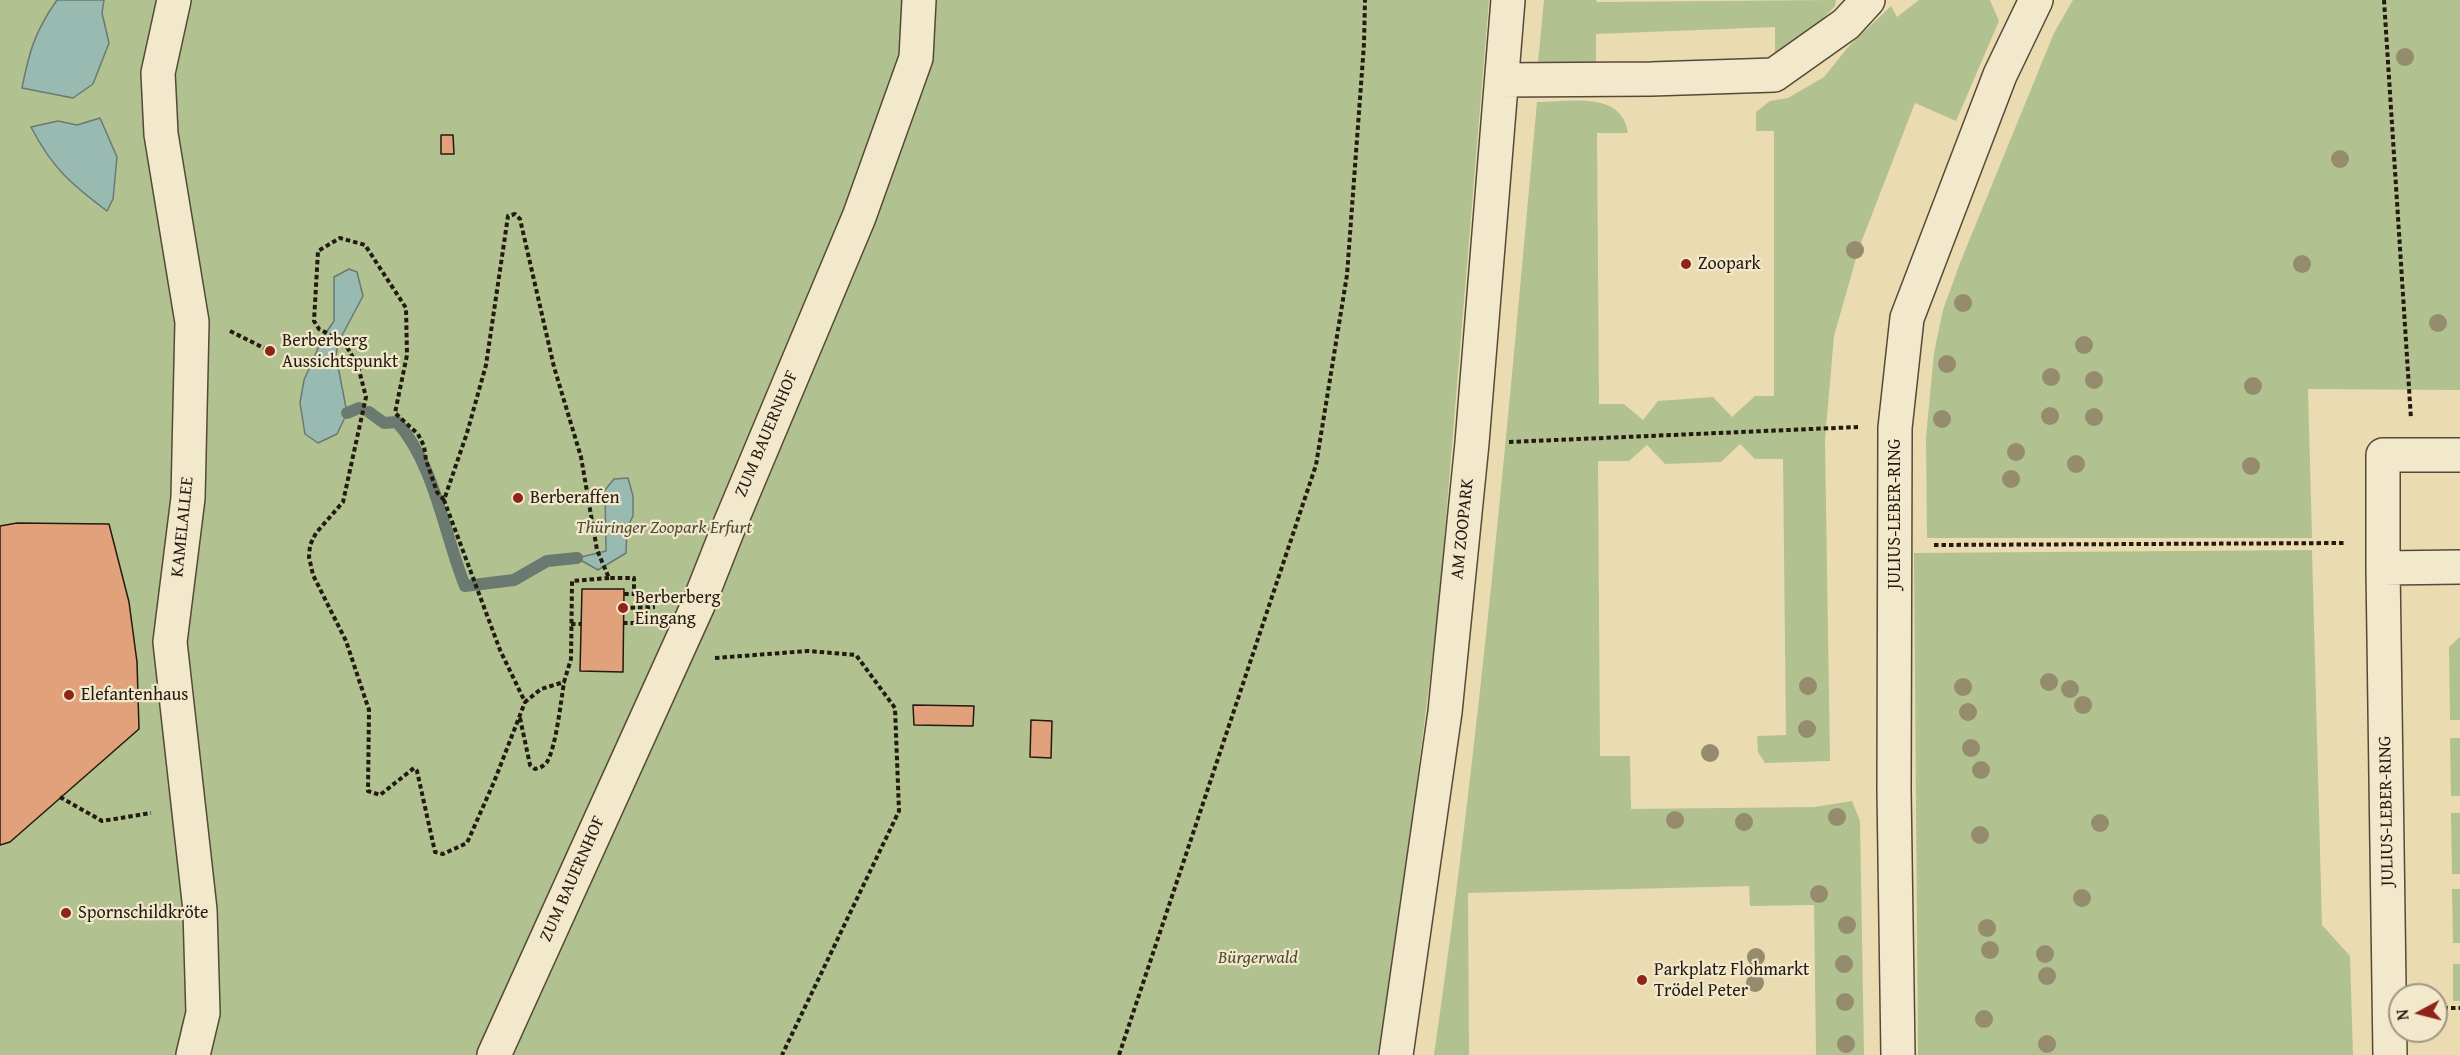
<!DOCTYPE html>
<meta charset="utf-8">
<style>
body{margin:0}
#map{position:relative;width:2460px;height:1055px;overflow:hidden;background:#ebdbb0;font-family:"Gentium Book Plus",serif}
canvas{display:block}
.north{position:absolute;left:2388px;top:983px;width:60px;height:60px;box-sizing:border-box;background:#f2e8cc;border:2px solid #9f9681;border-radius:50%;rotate:263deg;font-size:16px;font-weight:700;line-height:24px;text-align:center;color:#231a10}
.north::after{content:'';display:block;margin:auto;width:21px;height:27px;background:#8f2418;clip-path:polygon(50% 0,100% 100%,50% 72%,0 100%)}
</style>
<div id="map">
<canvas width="2460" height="1055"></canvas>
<div class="north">N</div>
</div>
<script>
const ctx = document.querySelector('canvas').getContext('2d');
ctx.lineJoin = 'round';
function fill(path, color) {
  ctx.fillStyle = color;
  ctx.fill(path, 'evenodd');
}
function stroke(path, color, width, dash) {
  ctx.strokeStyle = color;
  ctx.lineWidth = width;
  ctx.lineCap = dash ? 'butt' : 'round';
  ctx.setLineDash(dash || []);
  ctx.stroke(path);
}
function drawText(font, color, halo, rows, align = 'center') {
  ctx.font = font + ' "Gentium Book Plus",serif';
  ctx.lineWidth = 4.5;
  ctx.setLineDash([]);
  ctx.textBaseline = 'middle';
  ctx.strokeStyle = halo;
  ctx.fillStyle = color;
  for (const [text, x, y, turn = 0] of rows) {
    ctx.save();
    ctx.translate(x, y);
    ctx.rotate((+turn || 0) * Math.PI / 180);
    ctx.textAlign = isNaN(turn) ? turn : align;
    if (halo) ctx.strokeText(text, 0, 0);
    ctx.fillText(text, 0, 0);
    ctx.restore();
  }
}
fill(new Path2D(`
 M0,0H1489L1438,614L1397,940L1380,1055H0Z
 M1544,0H1596L1597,2L1836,0L1835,6L1800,44L1775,52V27L1596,34V62H1538Z
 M1919,0H1990L1999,21L1956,121L1915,103L1859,248L1834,336L1825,440L1830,761L1765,763L1758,752L1757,736L1786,735L1783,459H1755L1740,444L1721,462L1665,464L1647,445L1629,461H1598L1600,756H1630L1631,809L1815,807L1852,801L1860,821L1864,1055H1816L1814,905L1750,906L1749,886L1468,893L1469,1055H1434C1480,739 1508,420 1537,102C1569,102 1622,90 1628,133H1597L1599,404H1624L1643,420L1658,401L1713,397L1732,417L1755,396H1774V131H1756V112L1770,101L1788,98L1824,77L1849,46L1891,6L1897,17Z
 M2073,0H2460V390L2308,389L2312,538H1927L1926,438L1934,353L1943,310L1960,263L2054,33Z
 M2312,550L2322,925L2350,956L2353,1055H1918L1914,553Z
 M2460,637V720H2450L2449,647Z
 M2450,738H2460V796H2451Z
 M2451,813H2460V874H2452Z
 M2452,889H2460V943H2453Z
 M2453,964H2460V1001H2453Z`), '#b2c190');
const water = new Path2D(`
 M57,0H104L102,13L109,43L93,84L73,98L22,88C29,52 35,31 57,0Z
 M100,118L117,157L113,199L107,211C71,184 52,168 31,127L58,121L77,125Z
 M349,269L357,272L363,296L338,343L336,356L347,413L337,434L318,443L305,434L300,403L304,380L323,337L334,321V277Z
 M628,478L633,496V516L627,528L626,553L598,570L577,558L606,551L605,490L614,479Z`);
fill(water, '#99bab1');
stroke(water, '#6a7a71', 1.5);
stroke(new Path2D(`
 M369,412L384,423L397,422C435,465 444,534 465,586L514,580L547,561L577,558
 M347,413L359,408`), '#6a7a71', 12);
const building = new Path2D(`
 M441,135H453L454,154H441Z
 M17,523L109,524L129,602L137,662L139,729L10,842L0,845V526Z
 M582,589H624L623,672L580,671Z
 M913,705L974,706L973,726L914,725Z
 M1031,720L1052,721L1051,758L1030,757Z`);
fill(building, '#e0a17b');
stroke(building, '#231a10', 1.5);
const minor = new Path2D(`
 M174,0L158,73L161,134L192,322L188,498L170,642L200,910L203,1013L193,1055
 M1502,80L1651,79L1774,75L1846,24L1868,0
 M2460,455H2383V568L2460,567
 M2383,568L2390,1055
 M494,1055L698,605L730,524L859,217L916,58L919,0
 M1396,1055L1445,712L1472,443L1508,0
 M1898,1055L1894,790L1895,428L1907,318L2000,75L2036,0`);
stroke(minor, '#554a38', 36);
stroke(new Path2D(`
 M2384,0L2411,419
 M230,331L270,351
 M1509,442L1858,427
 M444,500L437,492L426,460L424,446L418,434L395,413L407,355L406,308L365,245L340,238L318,251L314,321L319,329L344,342L358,366L366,397L343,502L316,533L310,545L309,557L313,575L346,641L369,710L368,791L380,795L414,768L417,771L435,852L443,854L467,843L494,782L525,702
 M1934,545L2346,543
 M609,578L572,581L571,659L564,682L541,689L525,702L500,650L444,500L467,433L486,365L508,216L515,214L520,219L554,367L581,457L597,550L609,578H634V594H624
 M623,608L655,607
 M623,623H649
 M571,624H581
 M715,658L808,651L856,655L895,708L899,811L782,1055
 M520,718L530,765L535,769C540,768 544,766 547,762C556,747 561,701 564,682
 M60,797L102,821L151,813
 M2436,1008H2460
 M1119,1055L1316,465L1347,275L1364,44L1365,0`), '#231a10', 4, [4.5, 3]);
stroke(minor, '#f2e8cc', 33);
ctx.fillStyle = '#958c6d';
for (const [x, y] of [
 [2405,57],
 [2340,159],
 [1855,250],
 [2302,264],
 [1963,303],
 [2438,323],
 [2084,345],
 [1947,364],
 [2051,377],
 [2094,380],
 [2253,386],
 [2050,416],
 [2094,417],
 [1942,419],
 [2016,452],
 [2076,464],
 [2251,466],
 [2011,479],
 [2049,682],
 [1808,686],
 [1963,687],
 [2070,689],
 [2083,705],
 [1968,712],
 [1807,729],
 [1971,748],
 [1710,753],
 [1981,770],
 [1837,817],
 [1675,820],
 [1744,822],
 [2100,823],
 [1980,835],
 [1819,894],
 [2082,898],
 [1847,925],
 [1987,928],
 [1990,950],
 [2045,954],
 [1756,957],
 [1844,964],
 [2047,976],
 [1755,983],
 [1845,1002],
 [1984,1019],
 [1846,1044],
 [2047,1044]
]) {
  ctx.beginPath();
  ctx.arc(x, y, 9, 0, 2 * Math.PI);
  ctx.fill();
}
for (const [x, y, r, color] of [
 [1686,264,6,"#8f2418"],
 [270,351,6,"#8f2418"],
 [518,498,6,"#8f2418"],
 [623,608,6,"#8f2418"],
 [69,695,6,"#8f2418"],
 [66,913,6,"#8f2418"],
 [1642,980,6,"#8f2418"]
]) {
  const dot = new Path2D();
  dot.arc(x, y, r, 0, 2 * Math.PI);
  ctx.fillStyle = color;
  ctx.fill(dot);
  stroke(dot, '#f2e8cc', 2);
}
drawText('18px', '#231a10', '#f2e8cc', [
 ["Zoopark",1698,264],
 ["Berberberg",282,341],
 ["Aussichtspunkt",282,362],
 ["Berberaffen",530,498],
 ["Berberberg",635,598],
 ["Eingang",635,619],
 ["Elefantenhaus",81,695],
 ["Spornschildkröte",78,913],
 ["Parkplatz Flohmarkt",1654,970],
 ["Trödel Peter",1654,991]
], 'left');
drawText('18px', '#231a10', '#f2e8cc', [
 ["ZUM BAUERNHOF",767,434,-67],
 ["JULIUS-LEBER-RING",1895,514,-90],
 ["KAMELALLEE",183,527,-84],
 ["AM ZOOPARK",1463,529,-84],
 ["JULIUS-LEBER-RING",2387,811,-91],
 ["ZUM BAUERNHOF",573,879,-66]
]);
drawText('italic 18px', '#4e4c36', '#f2e8cc', [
 ["Thüringer Zoopark Erfurt",664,528],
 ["Bürgerwald",1258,958]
]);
</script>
